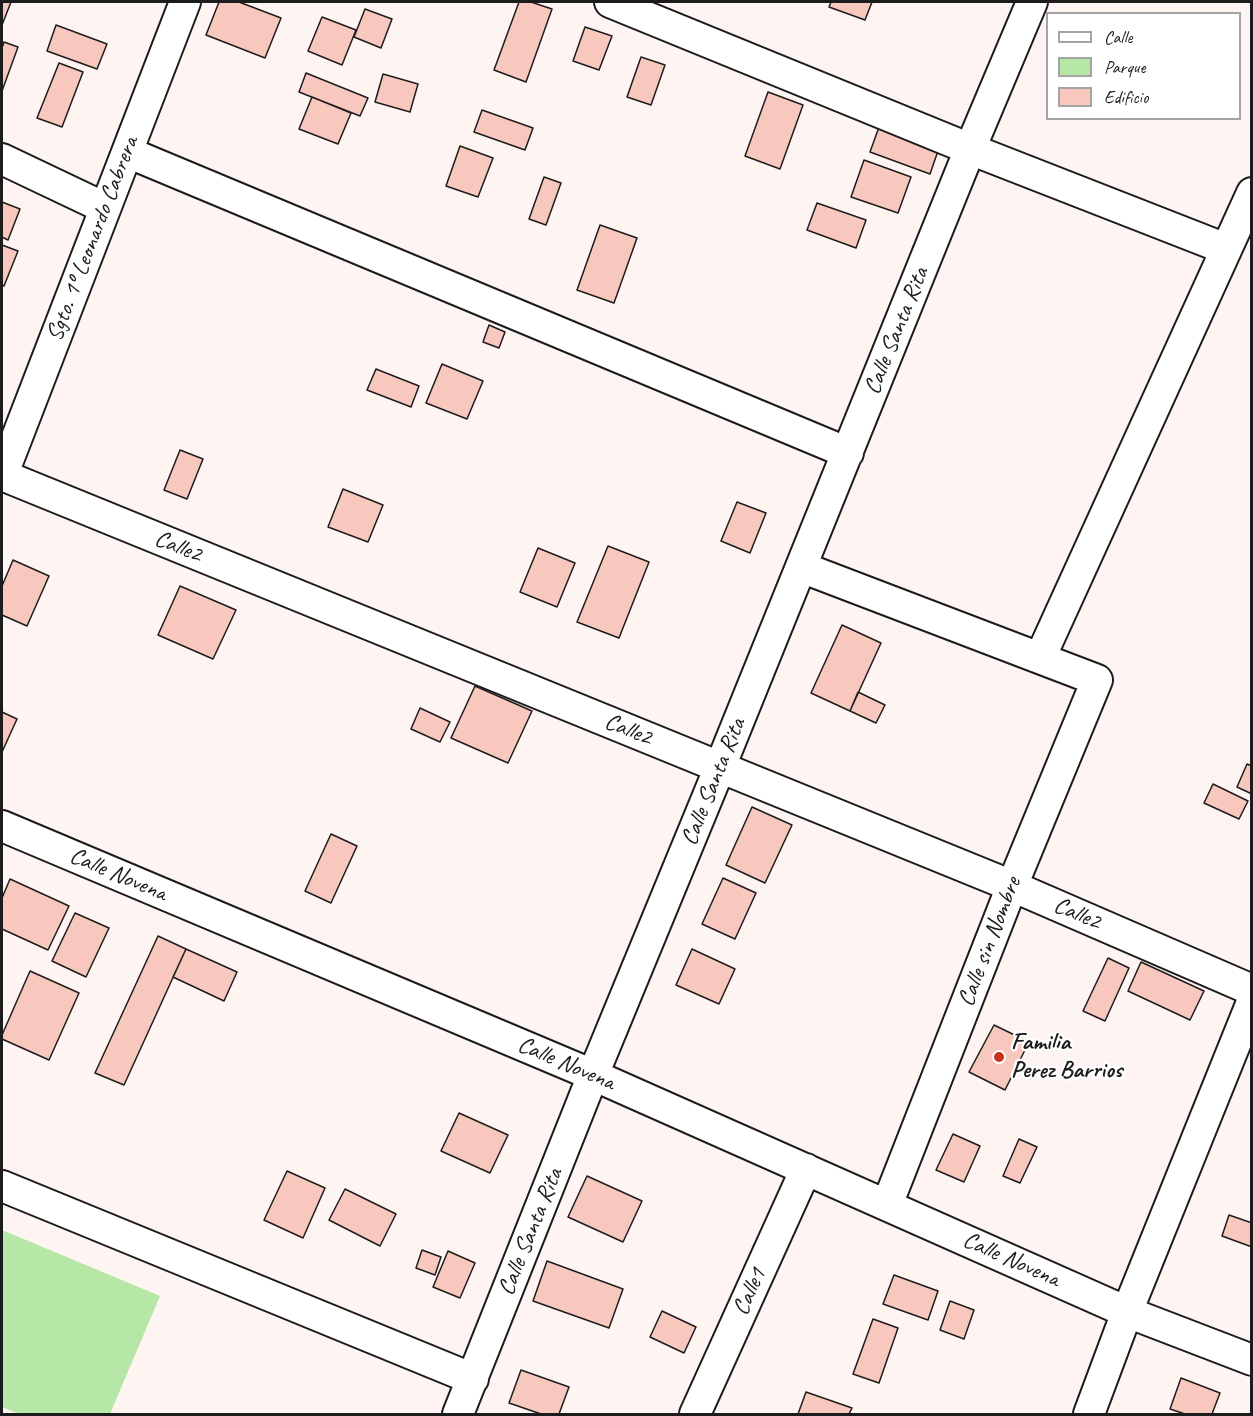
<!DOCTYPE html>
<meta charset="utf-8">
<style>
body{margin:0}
#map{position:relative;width:1253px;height:1416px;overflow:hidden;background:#fef4f2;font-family:Caveat,sans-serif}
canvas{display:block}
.frame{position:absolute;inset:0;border:3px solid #1c1c1c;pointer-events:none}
.legend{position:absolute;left:1046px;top:12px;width:195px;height:108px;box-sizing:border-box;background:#fff;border:2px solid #a4a4a4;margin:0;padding:8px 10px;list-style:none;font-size:18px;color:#1c1c1c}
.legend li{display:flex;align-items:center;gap:12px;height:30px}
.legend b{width:30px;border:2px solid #a4a4a4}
</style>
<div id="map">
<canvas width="1253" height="1416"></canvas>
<div class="frame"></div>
<ul class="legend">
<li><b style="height:8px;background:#fff"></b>Calle</li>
<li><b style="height:16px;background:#b6e7a7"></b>Parque</li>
<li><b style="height:16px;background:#f8c8bf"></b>Edificio</li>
</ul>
</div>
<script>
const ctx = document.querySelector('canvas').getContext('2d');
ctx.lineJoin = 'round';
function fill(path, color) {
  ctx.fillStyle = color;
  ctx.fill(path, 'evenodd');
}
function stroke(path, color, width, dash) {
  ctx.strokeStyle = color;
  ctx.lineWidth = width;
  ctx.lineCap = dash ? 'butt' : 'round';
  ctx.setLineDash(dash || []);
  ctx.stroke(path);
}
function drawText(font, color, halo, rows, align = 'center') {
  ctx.font = font + ' Caveat,sans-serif';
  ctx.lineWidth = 4.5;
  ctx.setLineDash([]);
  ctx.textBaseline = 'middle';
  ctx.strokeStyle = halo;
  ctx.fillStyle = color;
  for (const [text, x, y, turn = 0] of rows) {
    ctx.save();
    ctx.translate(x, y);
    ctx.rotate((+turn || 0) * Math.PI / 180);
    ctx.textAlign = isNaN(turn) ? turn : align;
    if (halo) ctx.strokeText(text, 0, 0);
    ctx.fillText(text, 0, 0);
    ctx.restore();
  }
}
fill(new Path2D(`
 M2,1230L160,1296L110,1414H19L2,1407Z`), '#b6e7a7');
const building = new Path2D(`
 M2,2H11L2,25Z
 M219,2H239L281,18L265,58L206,35Z
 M519,2H531L552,9L526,82L494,70Z
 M831,2H872L865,20L829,7Z
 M365,9L392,19L381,48L354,37Z
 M322,17L356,30L342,65L308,51Z
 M56,25L107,44L97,69L47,51Z
 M585,27L612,36L599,70L573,61Z
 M4,42L18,47L2,91V48Z
 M641,57L665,65L651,105L627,97Z
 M59,63L83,72L62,127L37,118Z
 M306,73L368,98L360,116L299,92Z
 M383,74L418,84L410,112L375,102Z
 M768,92L803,105L780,169L745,156Z
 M312,97L351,113L338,144L299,129Z
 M482,110L533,128L525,150L474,132Z
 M879,127L939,148L930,174L870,152Z
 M460,146L493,158L478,197L446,186Z
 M864,160L911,177L898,213L851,197Z
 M544,177L561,183L546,225L529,219Z
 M2,202L20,209L8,240L2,237Z
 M817,203L866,220L856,248L807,230Z
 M600,225L637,238L614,303L577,290Z
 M2,245L18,251L4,286L2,285Z
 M489,325L505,332L499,348L483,342Z
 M442,364L483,381L467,419L426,403Z
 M376,369L419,386L411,407L367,390Z
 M180,450L203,459L187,499L164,490Z
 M343,489L383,505L368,542L328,527Z
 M737,502L766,513L750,553L721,541Z
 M608,546L649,562L619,638L577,622Z
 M538,548L575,563L557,607L520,592Z
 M13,560L49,576L27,626L2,615V586Z
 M180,586L236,610L213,659L158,635Z
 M842,625L881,643L850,711L811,693Z
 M475,686L532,711L508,763L451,738Z
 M858,692L885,705L876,723L850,711Z
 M420,708L450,722L440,742L411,729Z
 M2,712L17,719L2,752Z
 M1247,764L1252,766V794L1237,787Z
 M1213,784L1248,801L1239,819L1204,803Z
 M752,807L792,825L765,883L726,865Z
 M331,834L357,846L331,903L305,891Z
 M723,878L756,893L735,939L702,924Z
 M10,879L69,906L48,950L2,929V898Z
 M75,913L109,928L86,977L52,961Z
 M158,936L186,949L124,1085L95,1073Z
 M186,949L237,972L224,1001L173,977Z
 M692,949L735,969L719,1004L676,985Z
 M1108,958L1129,968L1105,1021L1083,1011Z
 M1141,962L1204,991L1190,1020L1128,991Z
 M30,971L79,993L49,1060L2,1039V1035Z
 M994,1025L1029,1042L1005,1090L969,1072Z
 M459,1113L508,1135L490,1173L441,1151Z
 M953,1134L980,1146L964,1182L936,1170Z
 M1019,1139L1037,1147L1020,1183L1003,1176Z
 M287,1171L325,1188L303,1238L264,1220Z
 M587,1176L642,1201L623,1242L568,1217Z
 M345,1189L396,1214L380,1246L329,1220Z
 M1229,1215L1252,1223V1247L1222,1236Z
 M422,1250L441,1257L435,1275L416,1268Z
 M448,1251L475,1263L460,1298L433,1287Z
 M547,1261L623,1289L609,1328L533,1301Z
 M894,1275L938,1291L928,1320L883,1304Z
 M950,1301L974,1310L964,1339L940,1330Z
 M662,1311L696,1327L684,1353L650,1337Z
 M873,1319L898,1328L879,1383L853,1374Z
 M521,1370L569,1387L559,1414H541L509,1403Z
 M1181,1378L1220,1393L1212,1414H1185L1170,1409Z
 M806,1392L852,1408L849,1414H798Z`);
fill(building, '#f8c8bf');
stroke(building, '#1c1c1c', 1.5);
const minor = new Path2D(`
 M610,2L970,149L1226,249
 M127,152L848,453
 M2,159L105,208
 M2,475L1012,886L1252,990
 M2,476L185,2
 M801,567L1097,680L1012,886L887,1205
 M1040,658L1252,193
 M2,826L593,1075L1127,1312L1252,1360
 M2,1186L473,1379
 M458,1414L593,1075L720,767L970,149L1032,2
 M695,1414L806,1169
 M1089,1414L1127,1312L1252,1002`);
stroke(minor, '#1c1c1c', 34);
stroke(minor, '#fff', 30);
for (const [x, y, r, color] of [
 [999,1057,6,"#c8321e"]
]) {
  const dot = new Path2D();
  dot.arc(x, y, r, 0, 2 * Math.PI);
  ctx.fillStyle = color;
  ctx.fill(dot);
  stroke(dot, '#fff', 2);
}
drawText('24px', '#1c1c1c', '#fff', [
 ["Sgto. 1º Leonardo Cabrera",93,239,-69],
 ["Calle Santa Rita",897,331,-68],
 ["Calle2",178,547,22],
 ["Calle2",628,730,22],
 ["Calle Santa Rita",714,782,-68],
 ["Calle Novena",118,875,23],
 ["Calle2",1077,914,23],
 ["Calle sin Nombre",990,942,-69],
 ["Calle Novena",566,1064,23],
 ["Calle Santa Rita",531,1232,-68],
 ["Calle Novena",1011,1260,24],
 ["Calle1",750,1292,-66]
]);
drawText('bold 24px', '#1c1c1c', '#fff', [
 ["Familia",1011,1043],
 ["Perez Barrios",1011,1071]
], 'left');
</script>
